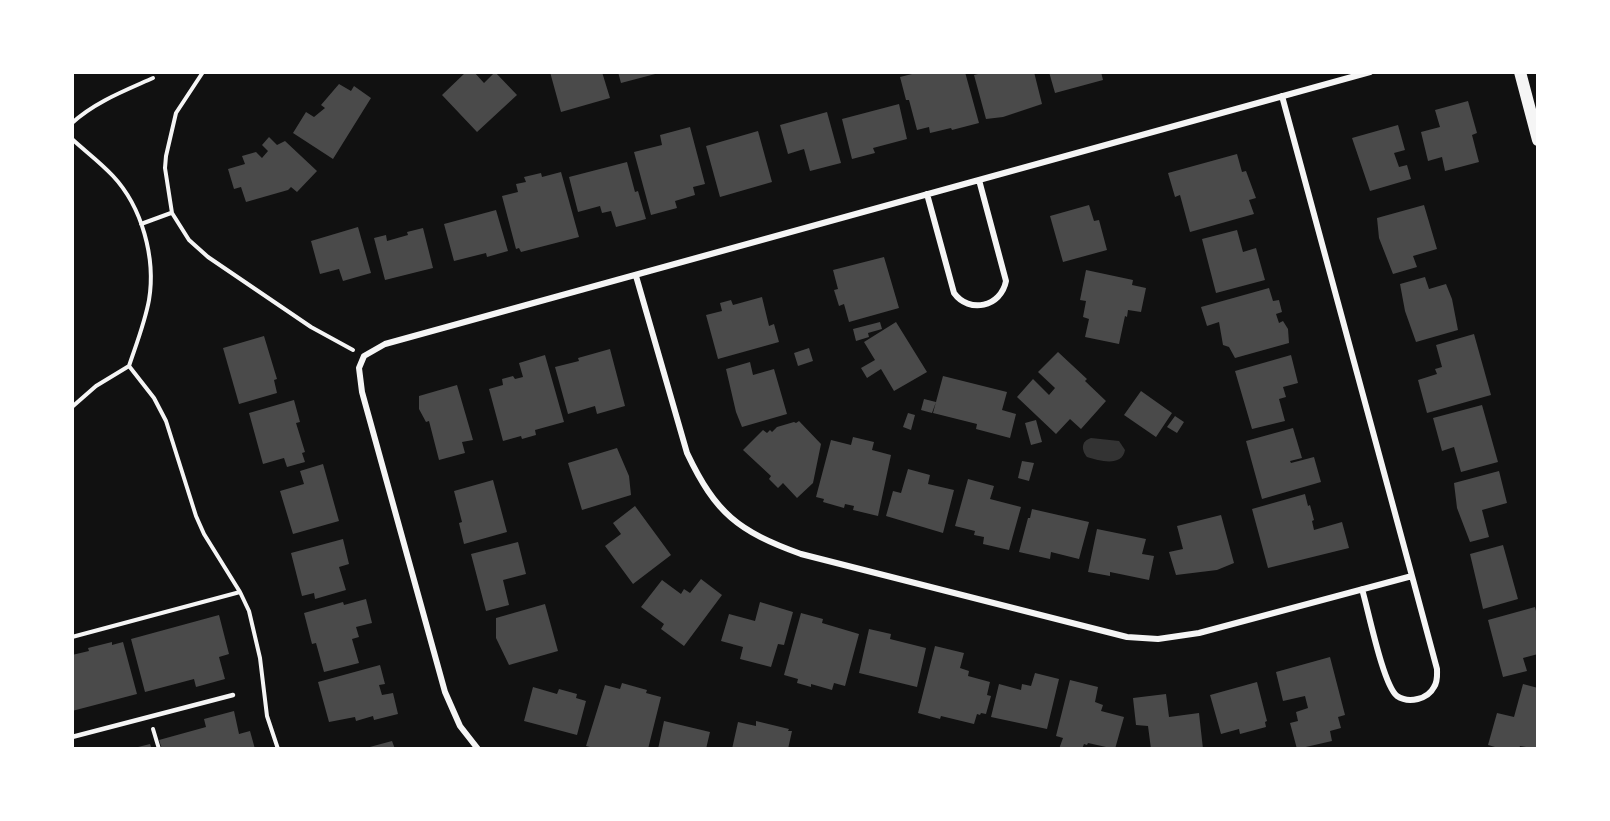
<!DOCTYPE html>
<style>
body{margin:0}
#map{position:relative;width:1610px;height:821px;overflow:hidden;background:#111;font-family:"Exo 2",sans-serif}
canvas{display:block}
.frame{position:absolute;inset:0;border:74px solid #fff;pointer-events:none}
</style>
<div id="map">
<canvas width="1610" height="821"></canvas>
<div class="frame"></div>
</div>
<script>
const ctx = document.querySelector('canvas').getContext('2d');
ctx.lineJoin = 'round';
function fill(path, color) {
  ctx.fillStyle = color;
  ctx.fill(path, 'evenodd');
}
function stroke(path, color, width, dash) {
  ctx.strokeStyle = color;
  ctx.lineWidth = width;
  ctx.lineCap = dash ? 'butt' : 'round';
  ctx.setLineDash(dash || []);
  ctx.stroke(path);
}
fill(new Path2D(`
 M1091,438L1119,441L1125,450C1122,467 1100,461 1087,457C1081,450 1081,441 1091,438Z`), '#333');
fill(new Path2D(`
 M466,72H474L484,83L495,72L517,95L477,132L442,95Z
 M550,72H602L610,98L561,112Z
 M618,72H659V73L621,83Z
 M920,72H965L979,123L952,130L951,128L930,133L929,127L917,130L909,100H906L900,77Z
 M986,72H1034L1042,104L1003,117L986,119L974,75Z
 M1049,72H1101L1103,80L1055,93Z
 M339,84L351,91L354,86L371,98L333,159L293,133L306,112L314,117L325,108L321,105Z
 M1468,101L1477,133L1472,135L1479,162L1445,171L1442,157L1428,161L1421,132L1440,127L1435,110Z
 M899,104L907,139L873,148L875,153L852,159L842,119Z
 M827,112L841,163L810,171L804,149L788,154L780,125Z
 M1398,125L1405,150L1394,153L1399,167L1407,165L1411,179L1370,191L1352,138Z
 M690,127L705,184L693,187L695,195L675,201L677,208L651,215L634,152L662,145L660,135Z
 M758,131L772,182L720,197L706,146Z
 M269,137L277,145L285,141L317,171L297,192L291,187L288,190L246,202L241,187L234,189L228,169L245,164L242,156L256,152L262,158L268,151L262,145Z
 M1237,154L1242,172L1246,171L1256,198L1249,200L1254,214L1190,232L1180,195L1175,197L1168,173Z
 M627,162L635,192L638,191L646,219L616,227L611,211L602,213L600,206L578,212L569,177Z
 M561,172L579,237L521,252L519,248L516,249L502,196L518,192L516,184L526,182L524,177L541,173L542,177Z
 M1089,205L1094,221L1099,220L1107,250L1063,262L1050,216Z
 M1424,205L1437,249L1413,256L1417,267L1393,274L1379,238L1377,218Z
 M496,210L508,251L487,257L486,253L454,261L444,224Z
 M358,227L371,273L343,281L339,269L320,274L311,241Z
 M423,228L433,268L385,280L374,238L386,235L387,241L408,235L407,232Z
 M1237,230L1243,252L1256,248L1265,280L1216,293L1202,239Z
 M884,257L899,308L849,322L844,304L839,306L834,290L838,289L833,270Z
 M1086,270L1133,280L1132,285L1146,288L1141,312L1128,310L1127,317L1125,316L1119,344L1085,337L1089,319L1083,317L1086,301L1080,300Z
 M1425,277L1429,289L1446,284L1452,299L1458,330L1416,342L1405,311L1400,284Z
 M1269,288L1273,301L1279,300L1282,312L1276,314L1279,323L1283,321L1288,329L1289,343L1235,358L1229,347L1223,345L1219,322L1207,326L1201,307Z
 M762,297L769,326L774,324L779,342L718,359L706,315L722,311L720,303L731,300L733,305Z
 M880,322L882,329L868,333L869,337L856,341L853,329Z
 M896,322L927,372L894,391L881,369L867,378L861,368L875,360L864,342Z
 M1474,334L1491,395L1427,413L1418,380L1437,374L1435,369L1442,367L1436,345Z
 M264,336L277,379L274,380L277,393L239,404L223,348Z
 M809,348L813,361L798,366L794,353Z
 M610,349L625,406L597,414L595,406L568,414L555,367L579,361L578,358Z
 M1058,352L1087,379L1085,381L1106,401L1081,429L1070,419L1056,434L1017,397L1033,379L1049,395L1055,388L1038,372Z
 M545,355L564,422L535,430L536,435L522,439L521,436L503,441L489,389L503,385L502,379L513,376L515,379L523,377L519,363Z
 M1291,355L1298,383L1283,387L1286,397L1279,399L1285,421L1252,429L1235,371Z
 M750,362L753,375L774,369L787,414L742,427L736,412L726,369Z
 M943,376L1007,392L1002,410L1016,414L1010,438L976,429L977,424L933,413Z
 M457,385L473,440L462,442L465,453L439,460L429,421L426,422L419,409V396Z
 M1141,391L1172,413L1156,437L1124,415Z
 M924,399L936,402L932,413L921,410Z
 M294,400L300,422L296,423L305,452L302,453L305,462L287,467L284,458L263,464L249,413Z
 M1482,405L1498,462L1461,472L1454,447L1442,451L1433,418Z
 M908,413L915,415L911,430L903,427Z
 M1175,416L1184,422L1177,433L1167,427Z
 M1036,420L1042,442L1031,445L1025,423Z
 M799,421L821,444L813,483L797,498L783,483L778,488L769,479L771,476L743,450L763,430L767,433L770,430L772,432L777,427L794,422L796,423Z
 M1293,428L1302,458L1290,461L1291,463L1314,457L1321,482L1262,499L1246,441Z
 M853,437L874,442L872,450L891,455L878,516L853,510L854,506L845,504L844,508L823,502L824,499L816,497L831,440L851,445Z
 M617,448L629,476L631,495L582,510L568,463Z
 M1022,461L1034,463L1029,481L1018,478Z
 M323,464L339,521L293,534L280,491L304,484L300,471Z
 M908,469L930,475L928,484L954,490L943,533L886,516L893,491L901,493Z
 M1499,471L1507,503L1482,510L1489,537L1470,542L1457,508L1454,483Z
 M968,479L994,486L990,499L1021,507L1009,550L983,544L984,537L974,535L975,531L955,526Z
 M493,480L507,532L464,544L459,523L462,522L454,491Z
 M1305,494L1308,506L1310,505L1314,520L1312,521L1314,530L1342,522L1349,548L1268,568L1252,509Z
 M635,506L671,555L633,584L605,546L621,534L613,523Z
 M1032,509L1089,522L1079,559L1051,552L1050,559L1019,552L1028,518H1030Z
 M1221,515L1234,563L1217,570L1176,575L1169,552L1183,549L1177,526Z
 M1097,529L1146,539L1142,554L1154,556L1149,580L1110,572V576L1088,572Z
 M343,539L349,564L339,567L346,590L315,599L314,593L302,596L291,553Z
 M518,542L526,574L503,580L509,605L486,611L471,554Z
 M1503,545L1518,599L1483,609L1470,554Z
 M701,579L722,595L684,646L661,629L664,624L641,607L662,580L681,594L684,589L690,593Z
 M366,599L372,623L356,627L359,637L352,639L359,663L324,672L316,643L312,644L304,613L343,602L344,605Z
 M760,602L793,612L784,645L778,644L771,667L740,659L743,647L721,641L729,614L755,621Z
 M545,604L558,651L509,665L496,638V618Z
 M1535,607L1538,619V654L1523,658L1527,671L1503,677L1488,620Z
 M801,613L823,619L822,623L859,634L845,686L834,683L832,690L811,684V687L797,683L798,679L784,675Z
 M219,615L229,654L219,657L225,679L196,687L194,679L145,692L131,639Z
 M869,629L891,634L890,639L926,648L917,687L859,673Z
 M112,642V645L123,642L137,694L72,711V655L89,651L88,648Z
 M935,646L964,653L960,668L969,671L968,676L990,682L987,695L991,696L986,714L981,713L980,715L977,714L974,724L941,716L940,719L918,713Z
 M1330,657L1345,715L1338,717L1341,728L1330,731L1332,741L1297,749L1290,723L1298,721L1296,712L1308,708L1305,696L1283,701L1276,672Z
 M380,665L385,684L379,685L382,695L393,693L398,714L374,720L373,716L356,721L355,717L329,722L318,682Z
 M1035,673L1059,679L1047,729L991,717L999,684L1021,690L1022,684L1031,686Z
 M1070,680L1098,687L1095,702L1103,705L1101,711L1124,717L1115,749L1088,743L1087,745L1084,744L1082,749H1059L1063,738L1056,736Z
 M1257,682L1267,721L1265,722L1266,727L1240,734L1239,729L1221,734L1210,695Z
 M622,683L647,690L646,693L661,697L648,749H598L586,746L605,685L620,689Z
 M1523,684L1538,688V749L1520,746L1519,749H1502L1488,745L1497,713L1514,717Z
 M533,687L557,694L559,689L577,694L576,698L586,701L577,735L524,721Z
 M1166,694L1169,717L1199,713L1203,749H1151L1148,726L1136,725L1133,698Z
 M234,711L239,734L250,731L255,749H162L159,740L206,727L204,719Z
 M664,721L710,732L706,749H658Z
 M756,721L789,729L788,731H792L788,749H732L738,722L756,726Z
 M392,741L395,749H366V748Z
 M150,744L152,749H134V748Z`), '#4a4a4a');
stroke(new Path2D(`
 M203,72L176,113L166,156L165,168L172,213L189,240L208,257L311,327L353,350
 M72,123C95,102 124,91 153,78
 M72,139C85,151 100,162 113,176C142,207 156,258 149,300C145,322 136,345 129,366L154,398L166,421L196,516L204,534L240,592L249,611L260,658L267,716L278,749
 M141,224L171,213
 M72,407L96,386L129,366
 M72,637L240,592
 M153,729L159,749`), '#f5f5f5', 4);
stroke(new Path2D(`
 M72,737L233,695`), '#f5f5f5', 4.5);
stroke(new Path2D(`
 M927,194L954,293C969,314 1001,307 1006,281L979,180
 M636,276L687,453C716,514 738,531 801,554L1127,637L1158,639L1199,633L1412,576L1282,96
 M1362,589C1368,609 1383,685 1397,696C1409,704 1428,699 1434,687C1438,681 1437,675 1437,669L1412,576
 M478,749L460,726L445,692L362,392L359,368L364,356L385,344L1370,72`), '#f5f5f5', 6);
stroke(new Path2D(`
 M1520,72L1538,140`), '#f5f5f5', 12);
</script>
